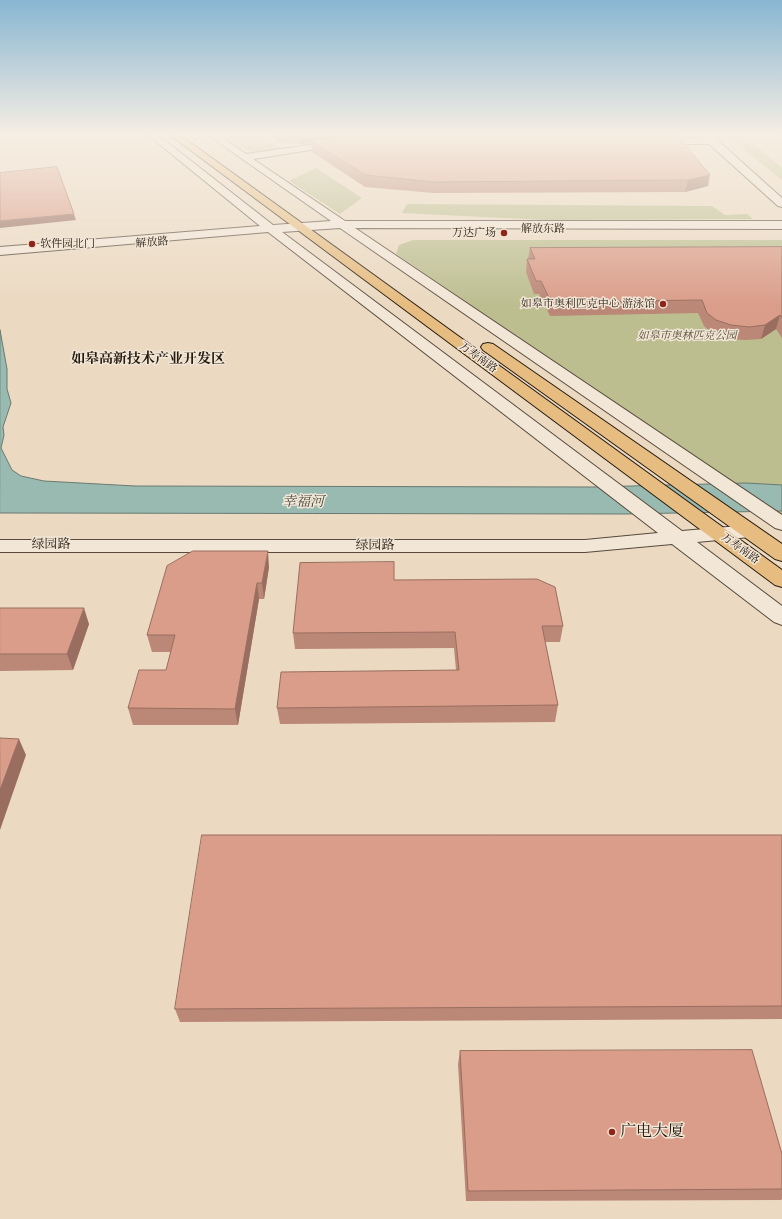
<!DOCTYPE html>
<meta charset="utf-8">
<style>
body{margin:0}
canvas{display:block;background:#ebd9c1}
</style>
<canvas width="782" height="1219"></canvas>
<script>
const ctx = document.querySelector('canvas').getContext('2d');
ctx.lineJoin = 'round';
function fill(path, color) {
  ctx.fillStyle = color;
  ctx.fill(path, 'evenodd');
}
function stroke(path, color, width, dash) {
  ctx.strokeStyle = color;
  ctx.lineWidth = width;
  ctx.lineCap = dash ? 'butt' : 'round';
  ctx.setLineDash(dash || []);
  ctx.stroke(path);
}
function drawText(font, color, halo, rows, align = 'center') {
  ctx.font = font + ' "Libre Bodoni","Noto Serif SC",serif';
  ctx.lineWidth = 3;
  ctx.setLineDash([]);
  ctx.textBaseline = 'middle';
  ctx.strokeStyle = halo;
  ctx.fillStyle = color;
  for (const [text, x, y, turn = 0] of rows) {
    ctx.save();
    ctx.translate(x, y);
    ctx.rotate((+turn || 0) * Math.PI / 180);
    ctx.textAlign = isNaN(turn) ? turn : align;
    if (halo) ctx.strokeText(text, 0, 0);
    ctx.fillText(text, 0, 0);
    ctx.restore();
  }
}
fill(new Path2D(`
 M221,135H260L283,149C250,155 248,153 221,135Z
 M726,135H742L782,168V180Z
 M316,168L362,198L340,214L289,181Z
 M407,204L712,206L725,215L747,214L753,219L546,220L402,213Z
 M413,240H782V515L396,254L399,245Z`), '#bcbe90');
const water = new Path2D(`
 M0,330L7,369V389L11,403L3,427L4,435L1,448L12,470L21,476L44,481L135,486L592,487L746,483L782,485V511L626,514L0,513Z`);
fill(water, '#98bab1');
stroke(water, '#6a7a71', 1);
const minor = new Path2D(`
 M148,135H158L273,225L331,221L208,135H219L246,154L345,140V144L342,145L253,159L345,221H782V229L355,228L782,515V530L775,528L340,228L282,232L682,531L750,525L757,527L760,531L757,535L750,537L697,542L782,606V625L774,622L672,544L585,552H0V540H585L658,533L268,232L0,255V247L260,226Z
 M701,135H711L716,139L782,198V207L778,206L709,144H652L647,141L652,138H703Z`);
const major = new Path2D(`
 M170,135H180L782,570V587L775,585Z
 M488,343L493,344L782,544V561L775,559L483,350L481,347L483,344Z`);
stroke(minor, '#574a3c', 2);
stroke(major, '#261b10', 2);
fill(minor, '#f2e6d7');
fill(major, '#e6bc80');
fill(new Path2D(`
 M270,135H677L708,186L685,192L433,193L365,187L312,152L311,143L300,144L282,143Z
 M782,247V338L776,329L761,339L745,340L727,339L712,333L704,326L698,313L550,316L539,294H534L526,272L527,259H528L530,248Z
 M269,567L264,599H259L238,725H133L128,708L166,670L171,652H152L147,635Z
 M394,580L563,626L560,642H545L558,705L555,722L280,724L277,708L456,670L454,648L295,649L293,633Z
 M0,608L89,624L73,670L0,671Z
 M782,835V1019L180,1022L175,1009Z
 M460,1051L782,1154V1199L781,1200L466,1201L458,1064Z`), '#bb8776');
fill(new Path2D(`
 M307,135H351L311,141V143L300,144V136Z
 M710,175L708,186L685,192L688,180Z
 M74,214L76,220L0,228V221Z
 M780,315L776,329L761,339L765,325Z
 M268,551L269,567L264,599L262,583Z
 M257,583L259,599L238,725L235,709Z
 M84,608L89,624L73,670L67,654Z
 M19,739L26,755L0,830V790Z`), '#996e60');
const building = new Path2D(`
 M289,135H307L300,136Z
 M350,135H677L710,175L688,180L433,182L365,175L311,141Z
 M57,167L74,214L0,221V173Z
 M782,247V318L780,315L765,325L749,327L731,325L716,320L707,313L702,300L551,302L541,281H536L527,259H535L530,248Z
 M193,551H268L262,583H257L235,709L128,708L139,670H166L175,635H147L167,566Z
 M394,562V580L537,579L555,587L563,626H542L558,705L277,708L281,672L459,670L455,632L293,633L300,563Z
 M0,608H84L67,654H0Z
 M0,738L19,739L0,790Z
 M202,835H782V1006L175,1009Z
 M752,1050L782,1154V1189L468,1191L460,1051Z`);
fill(building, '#da9d89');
stroke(building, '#996e60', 1);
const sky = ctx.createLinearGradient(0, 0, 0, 306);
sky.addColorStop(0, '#88b6d2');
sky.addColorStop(0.44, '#f6eee3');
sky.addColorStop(1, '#f6eee300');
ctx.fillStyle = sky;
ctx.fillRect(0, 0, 782, 306);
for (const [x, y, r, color] of [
 [504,233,4,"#8f2418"],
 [32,244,4,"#8f2418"],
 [663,304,4,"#8f2418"],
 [612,1132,4,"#8f2418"]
]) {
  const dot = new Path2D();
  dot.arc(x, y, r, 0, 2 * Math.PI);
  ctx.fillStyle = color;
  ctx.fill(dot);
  stroke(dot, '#f2e6d7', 1.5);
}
drawText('11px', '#261b10', '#f2e6d7', [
 ["解放东路",543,229],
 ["解放路",152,243,-5],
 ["万寿南路",478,358,36],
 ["万寿南路",740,549,36]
]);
drawText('11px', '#261b10', '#f2e6d7', [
 ["万达广场",496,233],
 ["软件园北门",40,244,"left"],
 ["如皋市奥利匹克中心 游泳馆",655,304]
], 'right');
drawText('italic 11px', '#534c36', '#f2e6d7', [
 ["如皋市奥林匹克公园",687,336]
]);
drawText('13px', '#261b10', '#f2e6d7', [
 ["绿园路",51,545],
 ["绿园路",375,546]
]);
drawText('bold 14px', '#261b10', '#f2e6d7', [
 ["如皋高新技术产业开发区",148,360]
]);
drawText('italic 14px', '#484b40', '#f2e6d7', [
 ["幸福河",303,503]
]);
drawText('16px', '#261b10', '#f2e6d7', [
 ["广电大厦",620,1132]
], 'left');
</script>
